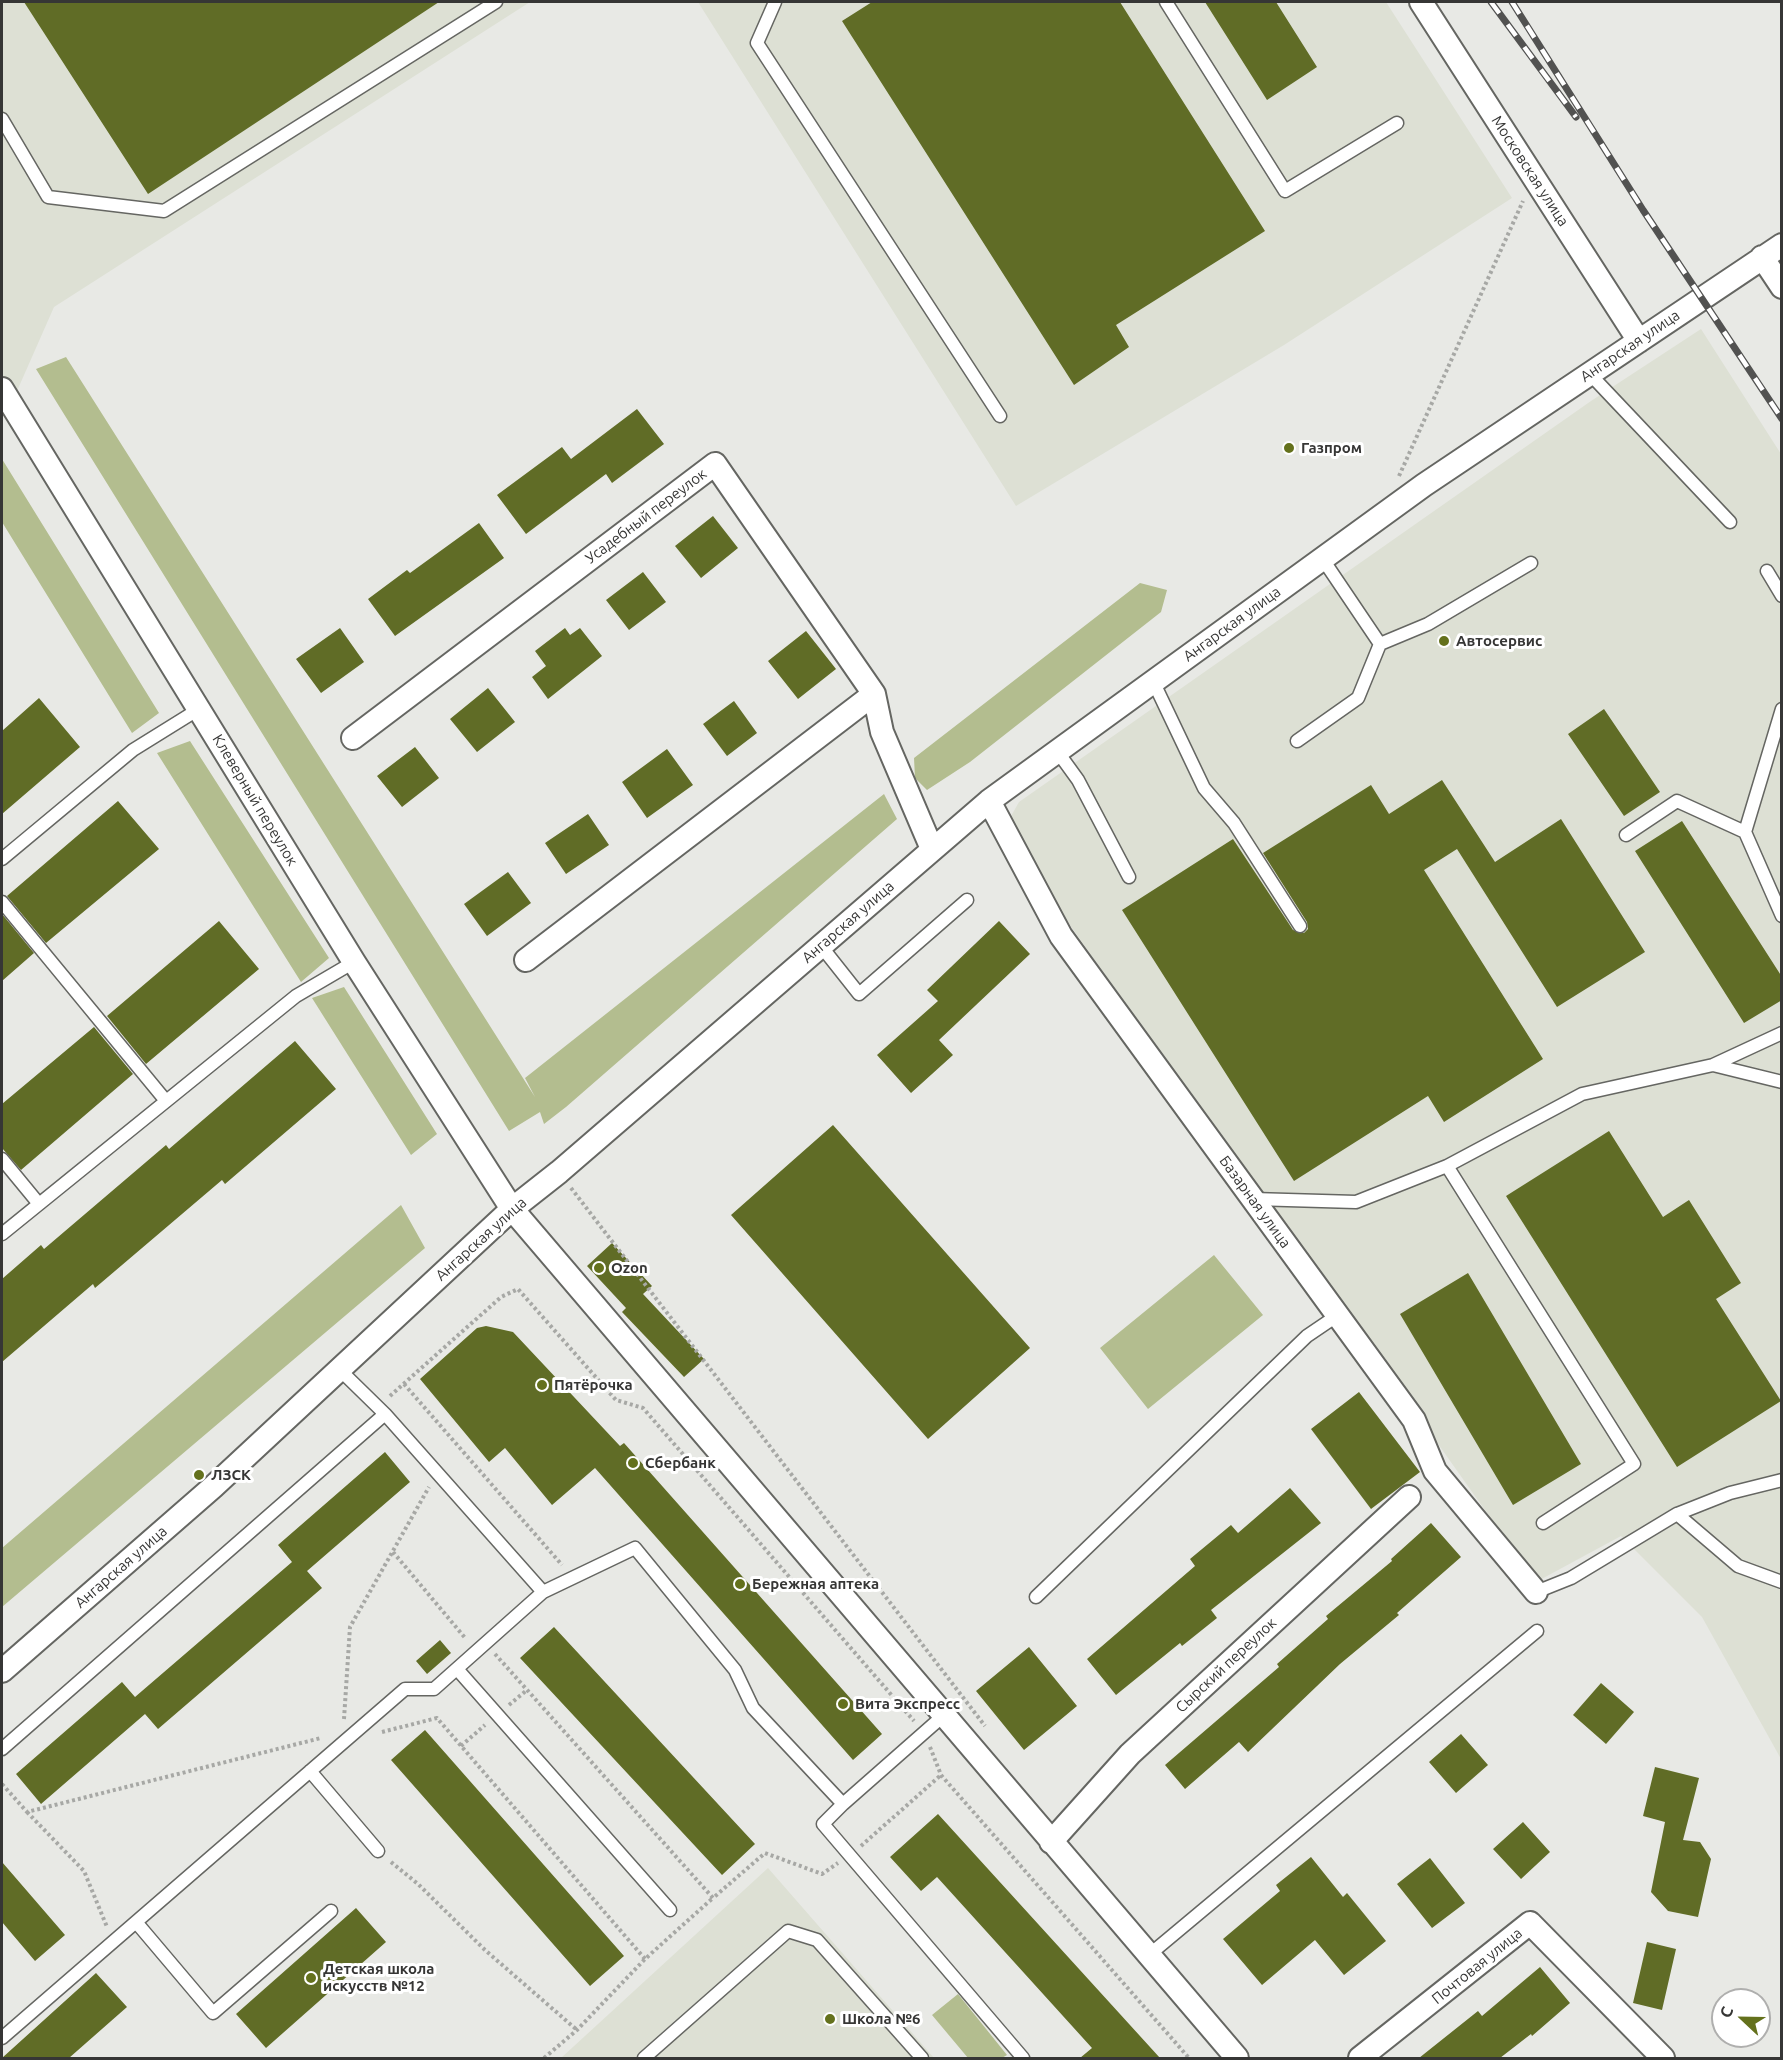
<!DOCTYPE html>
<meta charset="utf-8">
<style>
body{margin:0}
#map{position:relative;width:1783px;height:2060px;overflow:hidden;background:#e8e9e5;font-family:Ubuntu,sans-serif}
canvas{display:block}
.frame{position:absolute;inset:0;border:3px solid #363635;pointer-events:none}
.north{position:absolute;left:1711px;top:1988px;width:60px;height:60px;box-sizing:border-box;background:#fff;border:2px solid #afafae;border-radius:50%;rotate:292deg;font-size:16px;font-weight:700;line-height:24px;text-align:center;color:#363635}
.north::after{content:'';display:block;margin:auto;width:21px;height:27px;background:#64711c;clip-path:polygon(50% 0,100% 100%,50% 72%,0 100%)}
</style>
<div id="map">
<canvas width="1783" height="2060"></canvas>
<div class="frame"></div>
<div class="north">С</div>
</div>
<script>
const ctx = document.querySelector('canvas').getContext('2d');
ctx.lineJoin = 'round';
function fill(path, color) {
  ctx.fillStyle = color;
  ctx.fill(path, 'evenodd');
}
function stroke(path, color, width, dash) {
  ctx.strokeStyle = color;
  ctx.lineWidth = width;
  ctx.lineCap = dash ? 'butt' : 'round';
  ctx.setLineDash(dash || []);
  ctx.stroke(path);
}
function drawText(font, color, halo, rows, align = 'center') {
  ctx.font = font + ' Ubuntu,sans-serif';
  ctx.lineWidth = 6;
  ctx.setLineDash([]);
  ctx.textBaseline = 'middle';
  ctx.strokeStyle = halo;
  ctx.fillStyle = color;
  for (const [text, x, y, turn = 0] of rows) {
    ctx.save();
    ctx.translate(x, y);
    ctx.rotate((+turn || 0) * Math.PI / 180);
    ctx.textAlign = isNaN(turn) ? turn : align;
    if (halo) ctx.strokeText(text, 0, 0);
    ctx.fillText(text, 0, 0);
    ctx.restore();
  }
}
fill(new Path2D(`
 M2,2H530L54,307L17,391L2,401Z
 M698,2H1386L1512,198L1284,345L1016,506Z
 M1701,329L1781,454V1759L1702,1617L1621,1536L1536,1582L1045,890L1010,818L1019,802L1591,401Z
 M768,1868L934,2058H561Z`), '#dde0d4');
fill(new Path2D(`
 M66,357L535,1097L525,1078L884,794L897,819L566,1107L544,1124L540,1112L509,1131L36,369Z
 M2,459L159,713L132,733L2,522Z
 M1140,583L1167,590L1161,612L970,762L927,790L915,778L914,758Z
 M190,741L329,958L301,982L157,753Z
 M344,987L437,1134L411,1155L312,998Z
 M401,1205L425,1248L2,1607V1548Z
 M1214,1255L1263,1315L1148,1409L1100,1348Z
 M958,1994L1007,2055L1002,2058H968L932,2015Z`), '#b3bd8f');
fill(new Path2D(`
 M24,2H439L148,194Z
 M872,2H1120L1265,231L1116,325L1129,347L1074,385L842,21Z
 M1205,2H1276L1317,67L1267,100Z
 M637,409L664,444L612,483L606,474L526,534L497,495L562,447L571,459Z
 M713,516L738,548L701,578L675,546Z
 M479,523L504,558L395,636L368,599L407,570L410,573Z
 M643,572L666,602L629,630L606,600Z
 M340,628L364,662L321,693L296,659Z
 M565,628L570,635L580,628L602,656L548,699L532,677L546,666L535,651Z
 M806,631L836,669L798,699L768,661Z
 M488,688L515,722L477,752L450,719Z
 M39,698L80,747L2,814V731Z
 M734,701L757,733L727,756L703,724Z
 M1604,709L1660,792L1624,816L1568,734Z
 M415,747L439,778L402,807L377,776Z
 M667,749L693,785L647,818L622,782Z
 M1442,780L1495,862L1561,819L1645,952L1557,1007L1457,849L1424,870L1543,1059L1444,1122L1428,1096L1294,1181L1122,910L1233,839L1293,930L1304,933L1308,929L1307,922L1263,853L1371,785L1389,814Z
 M118,801L159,849L46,943L7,896Z
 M588,814L609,845L566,874L545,843Z
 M1682,821L1782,977V1000L1744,1023L1635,851Z
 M508,872L531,903L487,936L464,904Z
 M2,914L34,953L2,981Z
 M219,921L259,969L146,1064L107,1016Z
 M999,921L1030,954L939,1040L953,1055L911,1093L877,1055L938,1001L927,990Z
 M94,1027L133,1074L21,1170L2,1148V1104Z
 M295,1041L336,1089L225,1184L222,1180L95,1288L93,1284L2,1362V1279L41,1245L44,1249L166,1145L169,1149Z
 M833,1125L1030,1348L928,1439L731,1215Z
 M1609,1131L1663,1217L1689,1200L1741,1283L1716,1299L1781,1401L1677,1467L1506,1196Z
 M612,1243L652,1286L643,1294L704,1359L684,1377L622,1312L626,1308L587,1266Z
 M1468,1273L1581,1464L1513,1505L1400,1314Z
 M486,1326L513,1332L620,1446L624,1443L882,1734L853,1760L595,1468L552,1505L505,1448L489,1462L420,1379L477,1328Z
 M1359,1392L1420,1472L1371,1509L1311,1429Z
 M385,1452L410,1482L307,1571L322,1588L158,1729L145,1714L41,1804L16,1774L122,1682L135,1697L292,1562L278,1545Z
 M1290,1488L1321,1523L1211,1610L1217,1618L1182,1646L1180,1643L1116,1695L1087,1659L1195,1566L1190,1559L1231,1525L1238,1533Z
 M1431,1523L1461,1557L1397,1613L1399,1615L1340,1664L1248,1752L1239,1742L1185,1789L1165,1765L1279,1667L1277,1664L1328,1619L1326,1616L1392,1561L1391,1559Z
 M554,1627L755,1844L722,1875L520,1658Z
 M440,1640L451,1653L427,1674L416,1661Z
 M1029,1647L1077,1706L1024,1750L976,1691Z
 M1601,1683L1634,1712L1606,1744L1573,1715Z
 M425,1730L624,1956L590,1986L391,1760Z
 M1461,1734L1488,1765L1456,1793L1429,1762Z
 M1655,1767L1699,1778L1683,1840L1700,1842L1711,1859L1698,1917L1668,1911L1651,1892L1665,1822L1643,1816Z
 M938,1814L1160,2058H1080L1092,2048L937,1877L921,1891L890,1857Z
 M1523,1822L1550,1852L1521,1879L1493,1849Z
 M1311,1857L1343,1897L1347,1893L1386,1941L1344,1975L1315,1940L1262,1985L1223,1939L1280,1891L1276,1885Z
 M1430,1858L1465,1903L1432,1928L1397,1884Z
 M2,1862L65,1935L35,1961L2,1922Z
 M356,1908L386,1942L266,2048L236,2014Z
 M1647,1942L1676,1949L1662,2010L1633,2003Z
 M1540,1967L1570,2003L1532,2036L1531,2034L1500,2058H1419L1478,2011L1482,2016Z
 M96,1973L127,2007L69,2058H2Z`), '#606c26');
const service = new Path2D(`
 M775,2L757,43L1000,416
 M1166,2L1285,191L1397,123
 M2,119L48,197L164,211L496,2
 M1589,373L1730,522
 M1322,558L1380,644L1428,624L1531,563
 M1767,571L1782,596
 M1153,681L1204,788L1234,823L1300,926
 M1782,709L1745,832L1782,916
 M1297,741L1358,698L1380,644
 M1057,751L1078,780L1129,877
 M1626,835L1677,801L1745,832
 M2,859L133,750L199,709
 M2,902L166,1101
 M821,946L859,994L967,900
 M1713,1065L1782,1033
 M2,1159L39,1204
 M1447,1166L1634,1464L1543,1523
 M1253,1199L1356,1202L1447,1166L1582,1094L1713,1065L1782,1082
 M2,1234L296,996L354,962
 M1677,1514L1730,1493L1782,1480
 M543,1592L635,1548L735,1670L753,1708L843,1804L823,1824L1023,2058
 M1536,1592L1571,1578L1677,1514L1738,1566L1782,1582
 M1036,1597L1307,1336L1338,1315
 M457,1669L670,1910
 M2,1749L385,1414
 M310,1771L378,1851
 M843,1804L943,1716
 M136,1922L213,2013L331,1911
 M1149,1955L1537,1631
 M2,2038L405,1689H434L543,1592L385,1414L339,1369
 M644,2058L788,1931L817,1940L922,2058`);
const minor = new Path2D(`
 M1421,2L1639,341
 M1762,257L1782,287
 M2,389L354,962L512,1209L1237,2058
 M353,738L715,464L874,694L882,732L932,849
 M989,801L1061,936L1414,1420L1435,1471L1536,1592
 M526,960L874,694
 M2,1671L213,1487L512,1209L559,1172L989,801L1424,485L1782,245
 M1051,1842L1130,1754L1409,1497
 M1360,2058L1530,1923L1663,2058`);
stroke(service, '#656662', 15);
stroke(minor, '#656662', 26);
stroke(new Path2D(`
 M1399,476L1523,201
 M571,1188L985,1726
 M404,1384L562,1565
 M390,1396L501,1297L518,1289L616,1400L643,1408L914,1721
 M393,1552L466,1639
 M495,1654L713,1898L765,1853L822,1874L838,1863
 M509,1705L527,1690
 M344,1719L350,1627L429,1487
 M382,1732L437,1718L645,1959
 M461,1746L485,1725
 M930,1747L941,1775L1189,2058
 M2,1784L27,1812L321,1738
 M27,1812L84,1871L107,1927
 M861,1846L941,1775
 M391,1862L418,1884L485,1950L577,2030
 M544,2058L577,2030L645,1959L713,1898`), '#a7a8a5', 4, [3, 3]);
stroke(service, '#fff', 12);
stroke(minor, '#fff', 22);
const rail = new Path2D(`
 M1491,2L1576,117
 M1512,2L1643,210L1782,419`);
stroke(rail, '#525251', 7);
stroke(rail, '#fff', 4.5, [14]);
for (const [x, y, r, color] of [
 [1289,448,6,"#64711c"],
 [1444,641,6,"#64711c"],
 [599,1268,6,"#64711c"],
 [542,1385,6,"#64711c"],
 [633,1463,6,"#64711c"],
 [199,1475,6,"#64711c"],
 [740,1584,6,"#64711c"],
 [843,1704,6,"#64711c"],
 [311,1978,6,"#64711c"],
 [830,2019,6,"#64711c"]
]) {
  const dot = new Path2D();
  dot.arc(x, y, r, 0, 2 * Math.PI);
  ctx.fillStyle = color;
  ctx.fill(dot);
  stroke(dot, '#fff', 2);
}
drawText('15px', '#363635', '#fff', [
 ["Московская улица",1530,171,57],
 ["Ангарская улица",1630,346,-34],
 ["Усадебный переулок",646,516,-37],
 ["Ангарская улица",1232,624,-36],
 ["Клеверный переулок",255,800,59],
 ["Ангарская улица",848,922,-41],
 ["Базарная улица",1255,1202,54],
 ["Ангарская улица",481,1239,-42],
 ["Ангарская улица",121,1567,-41],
 ["Сырский переулок",1226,1665,-43],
 ["Почтовая улица",1477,1966,-39]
]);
drawText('bold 15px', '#363635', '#fff', [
 ["Газпром",1301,448],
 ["Автосервис",1456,641],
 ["Ozon",611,1268],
 ["Пятёрочка",554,1385],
 ["Сбербанк",645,1463],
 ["ЛЗСК",211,1475],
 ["Бережная аптека",752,1584],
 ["Вита Экспресс",855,1704],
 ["Детская школа",323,1969],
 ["искусств №12",323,1986],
 ["Школа №6",842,2019]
], 'left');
</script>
